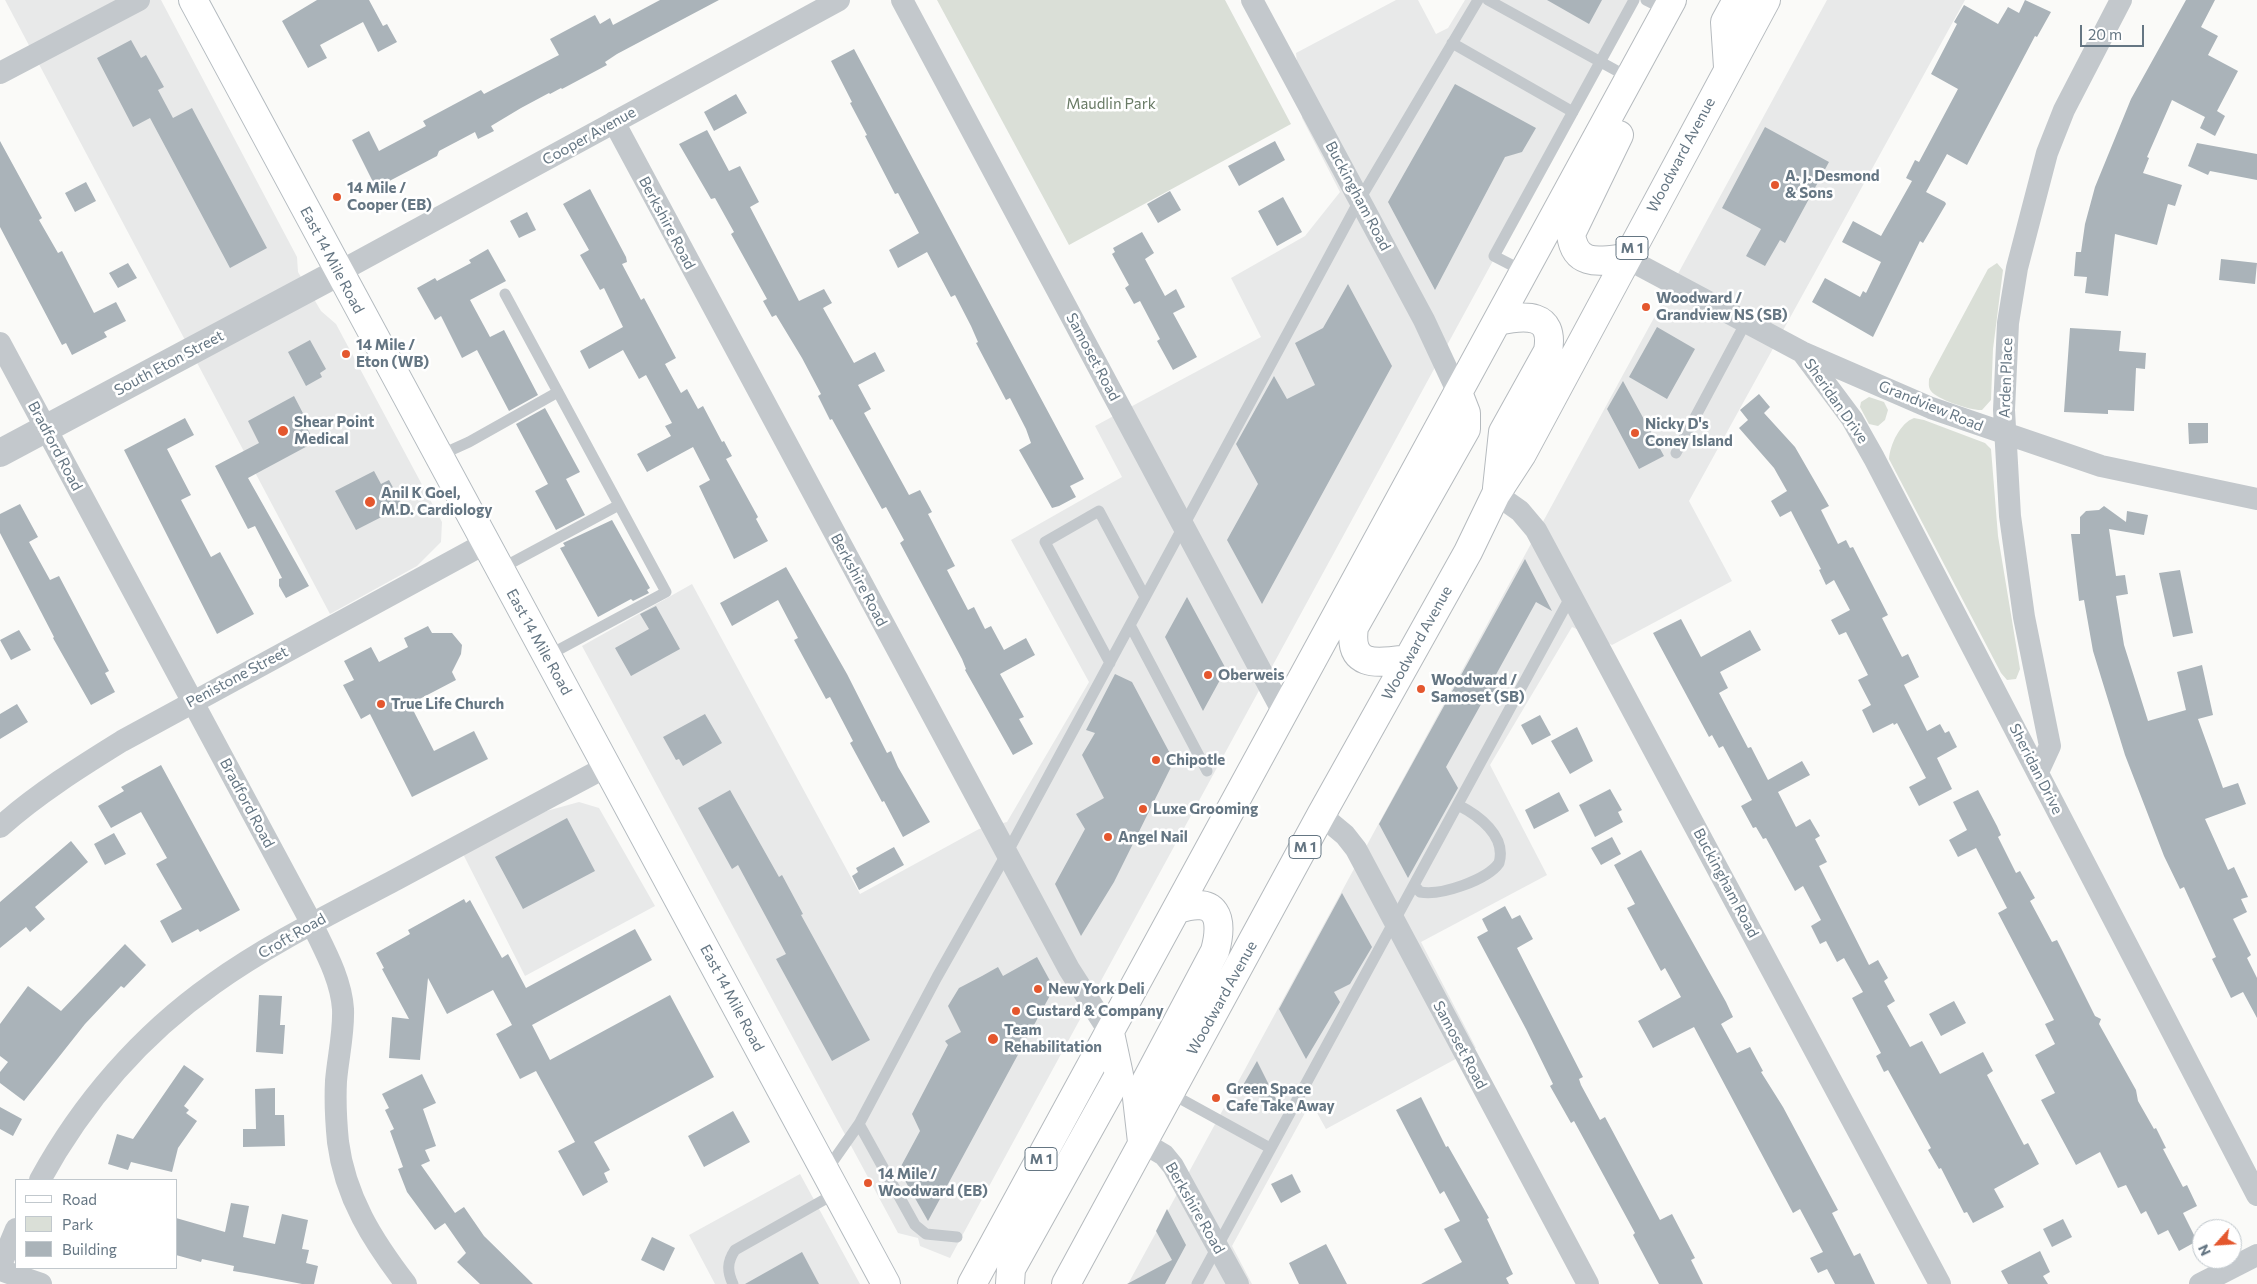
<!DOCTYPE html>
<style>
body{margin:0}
#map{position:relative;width:2257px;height:1284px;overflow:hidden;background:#fafaf8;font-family:Commissioner,sans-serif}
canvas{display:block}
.legend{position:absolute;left:15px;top:1179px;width:162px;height:90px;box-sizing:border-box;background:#fff;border:1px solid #c1c8cd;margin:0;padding:6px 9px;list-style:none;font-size:15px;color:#657683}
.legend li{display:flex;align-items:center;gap:10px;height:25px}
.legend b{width:25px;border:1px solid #c1c8cd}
.north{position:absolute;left:2192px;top:1219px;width:50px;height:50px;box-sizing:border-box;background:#fff;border:1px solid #c1c8cd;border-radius:50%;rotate:244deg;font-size:14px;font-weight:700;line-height:20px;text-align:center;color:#657683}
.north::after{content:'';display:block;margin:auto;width:18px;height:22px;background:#e4572e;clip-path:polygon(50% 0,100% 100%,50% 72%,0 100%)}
.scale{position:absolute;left:2080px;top:25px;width:64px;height:22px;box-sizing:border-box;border:2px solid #657683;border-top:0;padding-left:6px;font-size:15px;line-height:18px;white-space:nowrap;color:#657683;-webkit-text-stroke:4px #fff;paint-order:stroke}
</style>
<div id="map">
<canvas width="2257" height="1284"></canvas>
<ul class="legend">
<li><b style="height:6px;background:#fff"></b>Road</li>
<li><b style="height:14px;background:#dadfd7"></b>Park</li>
<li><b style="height:14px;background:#aab3b9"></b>Building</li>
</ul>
<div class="north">N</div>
<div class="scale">20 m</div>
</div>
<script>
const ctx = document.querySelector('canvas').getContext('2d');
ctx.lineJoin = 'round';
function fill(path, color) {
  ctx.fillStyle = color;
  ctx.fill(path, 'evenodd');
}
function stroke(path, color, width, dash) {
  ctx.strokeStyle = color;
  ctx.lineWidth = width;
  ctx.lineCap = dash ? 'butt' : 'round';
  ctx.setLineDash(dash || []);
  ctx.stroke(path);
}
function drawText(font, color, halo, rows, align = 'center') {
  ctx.font = font + ' Commissioner,sans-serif';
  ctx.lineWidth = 5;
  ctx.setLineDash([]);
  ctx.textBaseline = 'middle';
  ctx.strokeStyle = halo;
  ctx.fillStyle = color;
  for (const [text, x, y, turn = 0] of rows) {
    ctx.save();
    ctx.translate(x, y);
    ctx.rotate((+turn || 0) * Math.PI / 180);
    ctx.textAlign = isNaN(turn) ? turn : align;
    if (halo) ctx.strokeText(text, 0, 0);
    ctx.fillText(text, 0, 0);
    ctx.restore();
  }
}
fill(new Path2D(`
 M5,0H161L297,257L298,272L321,311L336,324L442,522L441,542L417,566L330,614Z
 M1396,0H1418L1436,34L1448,28L1465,0H1635L950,1258L920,1246L918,1238L898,1233L582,646L692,584L860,894L979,829L1007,822L1089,682L1011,540L1122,477L1095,426L1261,337L1231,278L1305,236L1340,192L1302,118L1296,53Z
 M1827,0H1965L1689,501L1732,581L1612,645L1572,627L1490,765L1547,875L1421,942L1476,1048L1326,1129L1311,1102L1232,1246L1252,1284H1128Z
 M579,802L599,808L655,906L525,976L463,854L532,815Z
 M800,1174L860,1284H715L689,1235Z`), '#e8e9e9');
fill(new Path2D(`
 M937,0H1225L1291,124L1069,245Z
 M1997,263L2003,270L1993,349L1991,400L1982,410C1972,411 1936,399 1931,391C1928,387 1929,383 1929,379L1988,269Z
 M1869,397L1884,402L1888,410L1885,420L1878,426L1869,424L1860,407L1861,402Z
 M1914,418L1924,420L1985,443L1991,449L1998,536L2020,669L2016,679L2007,680L2001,673L1889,459C1890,445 1900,423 1914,418Z`), '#dadfd7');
fill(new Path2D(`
 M317,0H369L383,26L387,24L397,42L378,52L363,22L320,45L327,58L308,68L282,21Z
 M660,0H719L617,54L605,62L607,65L562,89L561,88L550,94L549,93L521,108L491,126L494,131L478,139L475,132L439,151L437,156L376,188L352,140L369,131L379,151L426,126L423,121L481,90L484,94L559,55L550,39L595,15L600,24L610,18L613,25Z
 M1547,0H1602L1589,24Z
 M2025,0L2051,12L2037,37L2035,36L1967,165L1947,154L1926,192L1945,202L1946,204L1923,243L1920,241L1873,337L1812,302L1825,278L1860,297L1863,291L1866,293L1881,262L1842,242L1853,221L1881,236L1912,181L1906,178L1915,160L1919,162L1958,89L1931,74L1957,24L1954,22L1964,5L1998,24L2008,7L2019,13Z
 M2186,0H2215L2201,27L2218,36L2208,55L2238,71L2217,111L2225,116L2215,136L2200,128L2205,117L2172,100L2147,157L2149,158L2143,173L2182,185L2175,206L2168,204L2157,245L2115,234L2108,296L2085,293L2087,277L2074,276L2076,252H2081L2085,224L2095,187L2131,99Z
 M131,40L141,58L146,55L164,87L158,90L173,118L192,108L267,248L230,268L150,118L133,127L97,58Z
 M854,49L1084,479L1070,486L1076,497L1059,506L1052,508L1019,450L1031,443L1026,429L1010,398L1006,400L976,343L978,342L971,326L955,295L951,297L927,252L898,268L889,250L919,233L898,193L895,194L865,136L867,135L850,103L852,102L831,61Z
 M1455,84L1536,128L1522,152L1505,157L1435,290L1388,202Z
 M736,94L747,113L714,131L704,112Z
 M1765,127L1829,162L1785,243L1780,240L1765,266L1746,256L1761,229L1722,208Z
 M707,130L729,171L740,166L759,202L750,207L799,301L824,289L832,303L823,308L854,363L875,352L885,371L858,385L871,409L864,413L909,495L920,490L932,512L928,514L955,566L947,570L968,610L974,607L985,629L991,626L1004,650L1026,638L1035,655L1000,674L1024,717L1019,719L1033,744L1013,755L965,670L966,669L962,659L900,543L904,540L886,507L882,509L832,419L830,420L818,396L821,394L802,358L776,315L772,317L763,301L767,299L731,234L734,232L715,198L711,199L679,144Z
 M0,141L42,218L39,220L58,253L62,251L94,313L116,302L126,321L104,332L107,337L72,355L66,343L62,345L0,227Z
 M1275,141L1285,160L1239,186L1228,166Z
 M2197,143L2257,154V180L2210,171L2208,175L2188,166Z
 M86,182L96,201L75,212L65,193Z
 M590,189L626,257L627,262L622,264L641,300L644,298L676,358L665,364L681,393L687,389L698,409L703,406L722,442L724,441L732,456L726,459L758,517L756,519L768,541L734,559L699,486L710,480L693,447L647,472L637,454L671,436L665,426L672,423L646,375L639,379L623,350L589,369L580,351L623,327L604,288L600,290L580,255L589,250L563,204Z
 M1170,191L1181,210L1158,223L1147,204Z
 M1283,197L1302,232L1277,246L1258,211Z
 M527,212L536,230L519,238L510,221Z
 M1142,232L1154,253L1145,259L1165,296L1176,289L1185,307L1173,313L1197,357L1173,370L1157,341L1160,339L1140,301L1134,304L1125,288L1129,285L1112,254L1115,252L1113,248Z
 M488,249L506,281L470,300L490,337L504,330L538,395L509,411L477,350L462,358L441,316L435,320L417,288L435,278L437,281L471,263L469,260Z
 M2221,259L2257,263L2255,284L2219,280Z
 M128,263L137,278L118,288L109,273Z
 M1348,284L1392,366L1262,604L1227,540L1258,484L1236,444L1274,376L1287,399L1315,385L1295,343L1323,328Z
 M1657,327L1695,349L1667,399L1629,377Z
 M2070,328L2121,331L2119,351L2146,353L2145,369L2136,368L2134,411L2108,410V414L2064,412Z
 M310,340L326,369L320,373L322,377L306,386L288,352Z
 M1623,381L1664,456L1639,469L1607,409Z
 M1759,394L1770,407L1764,413L1795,447L1829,506L1821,510L1838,544L1846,540L1850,548L1853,547L1888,615L1882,618L1902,657L1908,654L1919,677L1904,685L1927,731L1940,724L1945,733L1949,731L1957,747L1937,758L1952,789L1919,806L1909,787L1926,778L1897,723L1894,725L1893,723L1873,733L1862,710L1871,705L1858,680L1868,675L1846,632L1839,635L1831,620L1850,610L1834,580L1826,585L1819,570L1821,569L1791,511L1780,517L1771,501L1787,491L1774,468L1739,428L1748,420L1740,410Z
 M294,396L307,421L304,423L315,442L248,478L309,586L286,598L279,586V579L282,578L255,526L248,529L215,466L259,443L248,421Z
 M545,408L580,472L566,479L585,515L556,530L535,491L548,484L516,424Z
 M185,418L194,435L167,449L191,495L181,500L211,557L220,552L254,614L217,634L124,450Z
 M2188,423H2208V443L2189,444Z
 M374,471L381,484L389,480L403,506L356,530L335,491Z
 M20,504L38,537L29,542L50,580L59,576L109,671L105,673L115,692L91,705L53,638L54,637L0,533V514Z
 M2104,506L2126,522L2127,511L2148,515L2144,535L2109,529L2116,576L2125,575L2128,594L2116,596L2124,645L2148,721L2186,710L2177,672L2202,665L2213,715L2198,719L2223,788L2238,783L2246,804L2205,819L2228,870L2234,867L2248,897L2241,899L2247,912L2233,919L2251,955L2247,958L2257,978V1018L2243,992L2231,998L2212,959L2216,957L2184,887L2180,889L2164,856L2125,755L2093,651L2084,600L2079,601L2071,534H2080V517L2086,511L2099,510Z
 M612,520L650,588L647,590L649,593L633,601L631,599L598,617L560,548L565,546L563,543Z
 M1525,559L1552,611L1536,602L1493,680L1499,691L1484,699L1446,767L1458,788L1408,878L1379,824Z
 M786,567L847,674L887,753L891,751L898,767L930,822L903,837L884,801L882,802L850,743L853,741L830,697L826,699L794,640L798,638L778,600L732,626L720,603Z
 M2180,570L2193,633L2173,637L2159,573Z
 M1187,597L1226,669L1203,711L1165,637Z
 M656,606L680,649L631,676L615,648L649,629L640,614Z
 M1681,619L1701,657L1750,630L1761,650L1720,672L1728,688L1719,693L1748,748L1751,747L1768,780L1802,761L1810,775L1778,792L1796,827L1810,819L1820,836L1815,839L1827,862L1819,866L1869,965L1878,960L1888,978L1884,981L1895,1001L1887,1006L1910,1047L1922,1041L1940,1074L1983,1052L1993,1071L1987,1075L2024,1145L2028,1143L2039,1164L1994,1189L2004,1207L1973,1223L1967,1212L1964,1213L1941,1168L1939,1169L1928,1150L1931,1148L1888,1070L1884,1072L1876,1056L1881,1053L1852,998L1863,992L1844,958L1837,962L1826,941L1820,944L1811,926L1821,920L1803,886L1795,891L1766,838L1763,839L1756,827L1753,828L1741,806L1752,800L1723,746L1719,748L1712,735L1709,737L1653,633Z
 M428,626L432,633H452L462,645L461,654L452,672L456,680L410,704L434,751L474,731L488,759L412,797L370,714L361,719L343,685L354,680L344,661L371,647L379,662L408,647L404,638Z
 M19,630L31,650L11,660L0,640Z
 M1115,674L1132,682L1174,761L1114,882L1081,936L1055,884L1085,829L1076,814L1104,798L1082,755L1095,733L1086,730Z
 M17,704L28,722L0,739V714Z
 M705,714L722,743L683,766L679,759L676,760L663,737Z
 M1540,715L1551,735L1532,745L1521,725Z
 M1577,727L1593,761L1570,774L1551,741Z
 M161,765L240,910L200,932L198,929L172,943L160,921L182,909L156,864L167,858L141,812L111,828L98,806L124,791L121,787Z
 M1610,789L1622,810L1618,812L1623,822L1595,837L1579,805Z
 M730,790L779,877L782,875L803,914L801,915L870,1040L832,1061L776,959L786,954L738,865L732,869L698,808Z
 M1978,790L1997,826L2001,835L1998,837L2016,873L2020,871L2035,898L2030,901L2052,942L2057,940L2095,1016L2101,1019L2099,1024L2136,1090L2138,1101L2154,1129L2156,1128L2166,1148L2163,1149L2183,1187L2187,1185L2197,1206L2183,1213L2197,1241L2179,1251L2168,1230L2158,1235L2146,1211L2141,1214L2126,1185L2118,1188L2100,1152L2076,1165L2041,1100L2055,1093L2035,1055L2055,1044L2045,1024L2054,1020L1998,913L2007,908L1976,848L1958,857L1949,840L1967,830L1953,802Z
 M1559,792L1569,811L1534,829L1525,810Z
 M567,818L595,871L523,909L495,857Z
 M114,833L126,854L105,865L94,844Z
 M1612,837L1621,854L1601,865L1591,848Z
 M71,841L88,862L35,907L45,919L30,932L26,927L0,948V902Z
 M894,847L904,865L859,890L852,876L858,872L856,868Z
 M1641,850L1726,1002L1733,1017L1721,1024L1737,1053L1750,1047L1763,1071L1761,1072L1783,1107L1838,1210L1832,1213L1854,1256L1860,1253L1875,1284H1835L1827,1269L1818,1273L1810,1258L1823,1252L1800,1209L1793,1213L1694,1027L1653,1048L1638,1021L1681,997L1665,968L1661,971L1627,908L1635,904L1614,865Z
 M1342,893L1372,947L1350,984L1334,992L1340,1002L1306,1059L1279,1009Z
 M464,899L466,903L470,900L502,958L508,954L526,988L635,929L652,960L532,1025L550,1060L670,995L714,1077L594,1142L610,1170L604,1173L608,1182L583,1196L558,1151L575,1142L536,1071L520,1079L496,1034L512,1025L493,990L447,1014L428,978L420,1060L389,1058L392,1017L409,1019L382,969L384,968L376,953L410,934L408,930Z
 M1505,906L1512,919L1520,915L1533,939L1517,948L1583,1077L1579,1079L1581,1085L1600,1120L1605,1117L1660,1220L1672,1214L1695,1258L1691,1260L1703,1284H1659L1633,1235L1635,1233L1604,1176L1574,1121L1571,1123L1550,1086L1553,1084L1526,1029L1477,937L1488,931L1482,919Z
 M125,944L146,965L124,988L121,986L85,1024L24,1101L0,1083V1072L8,1062L0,1056V1024L28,986L61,1011Z
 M1037,957L1054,988L928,1221L899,1170L920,1131L912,1114L948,1045L945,1041L961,1032L948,1006L959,988L982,976L998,967L1003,976Z
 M259,995L282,996L280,1025H285L283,1054L256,1052Z
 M1954,1001L1966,1023L1941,1036L1929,1014Z
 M1257,1061L1281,1109L1242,1087Z
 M184,1065L204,1079L184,1106L189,1110L186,1113L197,1121L178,1148L172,1172L131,1162L128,1170L108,1164L117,1134L133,1139Z
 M422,1074L436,1103L423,1109L436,1146L425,1150L430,1161L421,1165L455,1213L464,1207L484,1236L533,1284H480L457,1262L466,1253L445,1223L435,1230L407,1192L398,1169L403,1167L390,1131L394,1129L385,1110L389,1108L382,1094Z
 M275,1088V1115H284L285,1146L243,1147V1129H256L255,1089Z
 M1421,1097L1446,1147L1448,1146L1489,1218L1487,1219L1513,1274L1506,1278L1509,1284H1421L1462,1262L1444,1229L1460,1221L1444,1191L1440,1194L1396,1110Z
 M0,1107L22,1119L13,1136L0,1129Z
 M733,1111L750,1142L704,1167L688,1136Z
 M1292,1174L1301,1192L1281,1203L1271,1184Z
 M231,1203L249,1206L243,1237L275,1244L282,1214L308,1220L302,1249L309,1250L306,1263L318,1266L314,1284H302L251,1274L233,1271L234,1266L202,1259L201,1262L176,1255V1218L225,1232Z
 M1167,1209L1186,1245L1165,1284H1127L1172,1260L1156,1231Z
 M2063,1219L2072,1237L2052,1247L2043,1229Z
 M652,1237L675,1248L664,1271L641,1260Z
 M1326,1244L1347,1284H1299L1289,1263Z
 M2040,1251L2050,1272L2043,1276L2048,1284H2008L2001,1271Z
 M802,1252L819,1284H745Z`), '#aab3b9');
const secondary = new Path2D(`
 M193,0L886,1284`);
const primary = new Path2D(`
 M1728,67L1725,22L1737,0
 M1619,135L1571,234C1575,268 1601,261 1626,258
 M1497,488L1503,432L1548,351C1555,312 1524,315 1498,321
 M1408,659C1378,663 1348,669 1354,627L1466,429V413L1459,395
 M1142,1142L1137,1098L1215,951C1224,918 1217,896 1178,909
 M972,1284L1672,0
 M1010,1284L1011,1269L1119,1075L1110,1033
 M1066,1284L1321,815L1468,552L1496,494L1522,454L1766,0`);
stroke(secondary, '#b3babf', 30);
stroke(primary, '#b5babe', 30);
stroke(new Path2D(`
 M1488,0L1628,77
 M1646,0L1666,10
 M1452,43L1573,112
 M1525,272L1494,256L1634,0
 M505,294L666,592L547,656
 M1676,453L1746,322
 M438,456L469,442L558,392
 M500,569L619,505
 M1130,625L1207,771
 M1110,663L1045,542L1099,511L1145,597
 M1414,885L1420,892C1441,896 1487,880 1499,863C1507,836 1478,815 1458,805
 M1170,1093L1270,1148
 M859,1124L915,1225L926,1234L957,1237
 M826,1171L859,1124L937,977L1007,853L1360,199L1478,0
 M733,1284C727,1271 727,1262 735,1250L836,1193
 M1197,1284L1571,596`), '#c3c8cc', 11);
stroke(new Path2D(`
 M902,0L1284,714
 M1252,0L1424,320L1459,395
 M0,73L139,0
 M614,122L1069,969L1110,1033
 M1626,258L1802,352L1931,408L2101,466L2257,499
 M339,272L839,0
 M0,343L312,924C325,951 341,979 343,1009C344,1033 338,1057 336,1081C335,1101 336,1122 338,1142C345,1197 373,1241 406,1284
 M1802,352L1852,419L1874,458L2257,1195
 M1496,494L1520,511L1536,530L1940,1284
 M2038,772L2050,746L2024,617L2010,516L2004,410L2008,323L2017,268L2047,153L2064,110L2121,0
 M1321,815L1345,835L1356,849L1588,1284
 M0,827C37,794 80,767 122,741L484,544
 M1142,1142L1164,1155L1173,1166L1238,1284
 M40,1180C82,1103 141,1035 213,984C270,943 335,912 397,879C466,842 536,804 606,767
 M0,1267L16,1229
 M0,1270L41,1284
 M2200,1284L2257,1255`), '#c3c8cc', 22);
stroke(new Path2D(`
 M0,453L339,272`), '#c3c8cc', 28);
stroke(secondary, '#fff', 28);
stroke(primary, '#fff', 28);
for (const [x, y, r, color] of [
 [1775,185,5,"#e4572e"],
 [337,197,5,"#e4572e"],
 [1646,307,5,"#e4572e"],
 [346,354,5,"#e4572e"],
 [283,431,6,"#e4572e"],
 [1635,433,5,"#e4572e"],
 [370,502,6,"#e4572e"],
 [1208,675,5,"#e4572e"],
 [1421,689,5,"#e4572e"],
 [381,704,5,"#e4572e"],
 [1156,760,5,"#e4572e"],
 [1143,809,5,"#e4572e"],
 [1108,837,5,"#e4572e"],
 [1038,989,5,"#e4572e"],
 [1016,1011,5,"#e4572e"],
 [993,1039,6,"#e4572e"],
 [1216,1098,5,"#e4572e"],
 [868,1183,5,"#e4572e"]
]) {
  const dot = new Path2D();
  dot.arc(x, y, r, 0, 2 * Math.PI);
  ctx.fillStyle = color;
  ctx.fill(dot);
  stroke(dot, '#fff', 2);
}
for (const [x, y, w] of [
 [1632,248,32],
 [1305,847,32],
 [1041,1159,32]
]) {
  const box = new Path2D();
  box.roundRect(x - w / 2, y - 11.5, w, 23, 4);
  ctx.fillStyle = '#fff';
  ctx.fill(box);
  stroke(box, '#657683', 1);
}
drawText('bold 14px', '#657683', null, [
 ["M 1",1632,248],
 ["M 1",1305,847],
 ["M 1",1041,1159]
]);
drawText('15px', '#687a64', '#fff', [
 ["Maudlin Park",1111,104]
]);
drawText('15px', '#657683', '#fff', [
 ["Cooper Avenue",589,136,-29],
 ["Woodward Avenue",1681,155,-62],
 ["Buckingham Road",1358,196,62],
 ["Berkshire Road",667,223,62],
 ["East 14 Mile Road",332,260,62],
 ["Samoset Road",1093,357,62],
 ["South Eton Street",169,363,-28],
 ["Arden Place",2006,378,-88],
 ["Sheridan Drive",1836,401,55],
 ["Grandview Road",1931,406,22],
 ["Bradford Road",55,446,62],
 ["Berkshire Road",859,580,62],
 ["East 14 Mile Road",539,642,61],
 ["Woodward Avenue",1417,643,-61],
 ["Penistone Street",237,677,-28],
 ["Sheridan Drive",2036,769,63],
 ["Bradford Road",247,803,62],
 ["Buckingham Road",1726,883,62],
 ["Croft Road",292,936,-30],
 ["East 14 Mile Road",732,998,62],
 ["Woodward Avenue",1222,998,-61],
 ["Samoset Road",1460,1045,62],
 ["Berkshire Road",1195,1208,60]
]);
drawText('bold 15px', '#657683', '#fff', [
 ["A. J. Desmond",1785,176],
 ["& Sons",1785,193],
 ["14 Mile /",347,188],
 ["Cooper (EB)",347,205],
 ["Woodward /",1656,298],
 ["Grandview NS (SB)",1656,315],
 ["14 Mile /",356,345],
 ["Eton (WB)",356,362],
 ["Shear Point",294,422],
 ["Medical",294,439],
 ["Nicky D's",1645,424],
 ["Coney Island",1645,441],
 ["Anil K Goel,",381,493],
 ["M.D. Cardiology",381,510],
 ["Oberweis",1218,675],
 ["Woodward /",1431,680],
 ["Samoset (SB)",1431,697],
 ["True Life Church",391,704],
 ["Chipotle",1166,760],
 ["Luxe Grooming",1153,809],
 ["Angel Nail",1118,837],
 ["New York Deli",1048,989],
 ["Custard & Company",1026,1011],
 ["Team",1004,1030],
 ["Rehabilitation",1004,1047],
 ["Green Space",1226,1089],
 ["Cafe Take Away",1226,1106],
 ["14 Mile /",878,1174],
 ["Woodward (EB)",878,1191]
], 'left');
</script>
